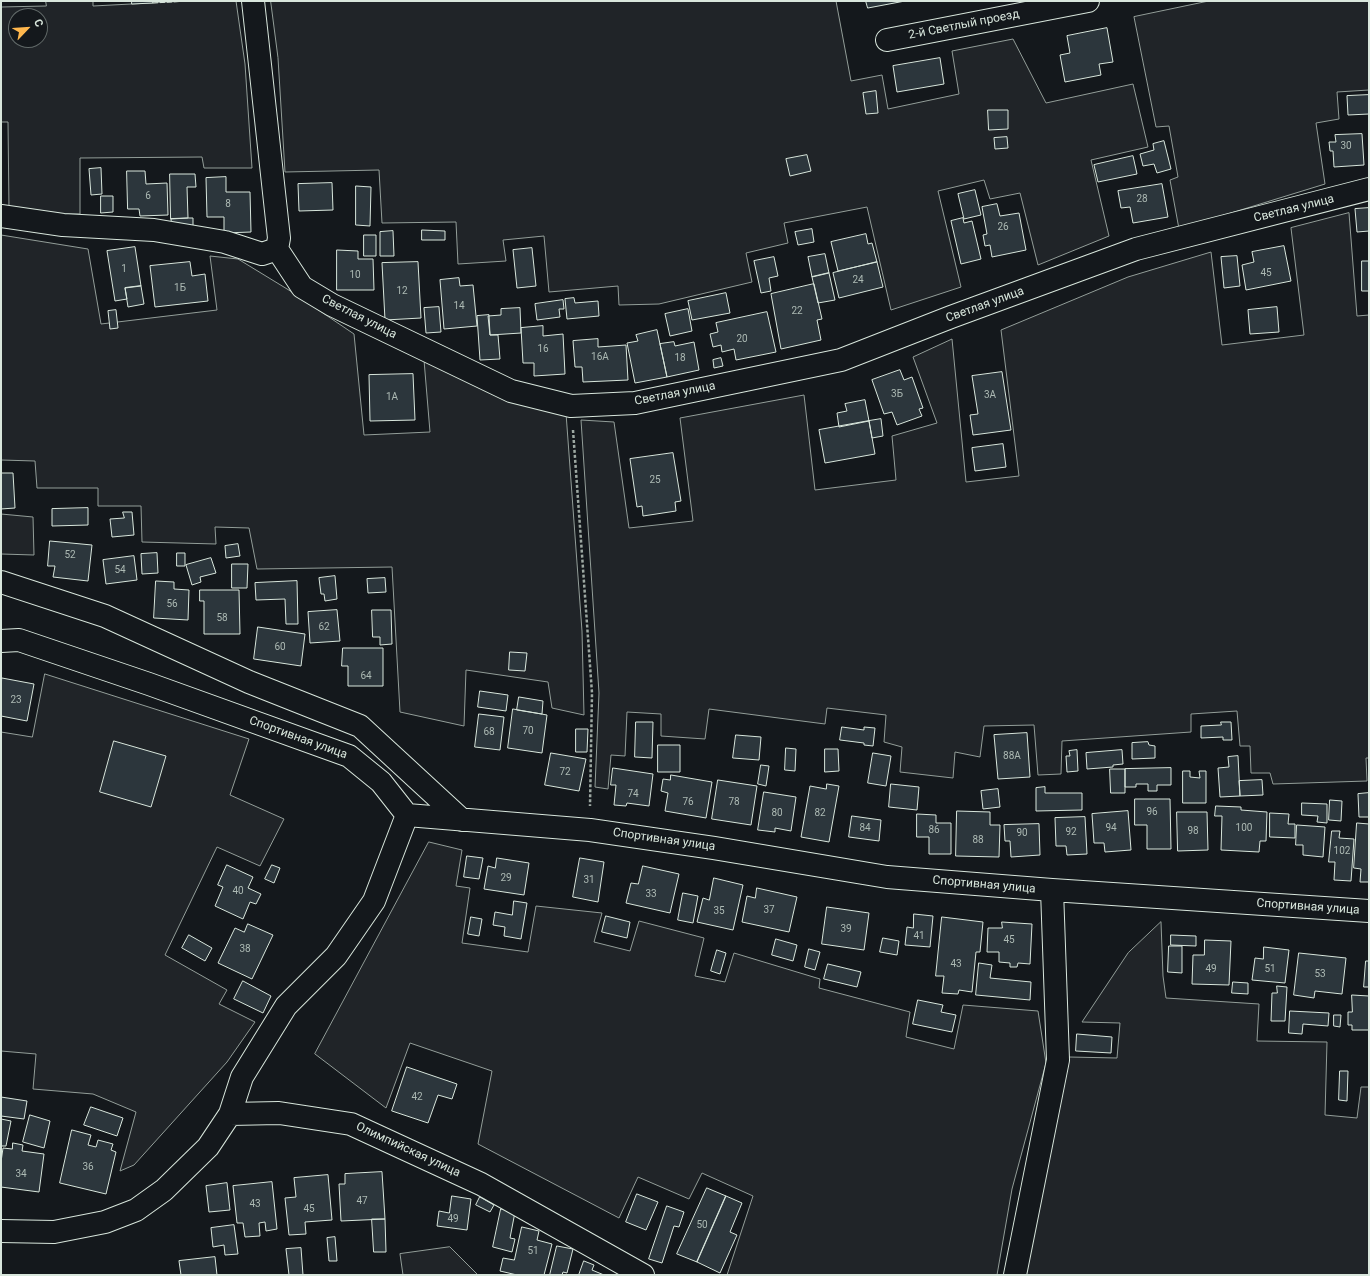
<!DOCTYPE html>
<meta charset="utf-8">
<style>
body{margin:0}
#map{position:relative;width:1370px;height:1276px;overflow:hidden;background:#14181c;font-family:Roboto,sans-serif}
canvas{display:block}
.frame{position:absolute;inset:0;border:2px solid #d8e6dc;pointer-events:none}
.north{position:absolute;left:8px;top:8px;width:40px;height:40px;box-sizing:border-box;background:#14181c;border:1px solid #626a69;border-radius:50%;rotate:65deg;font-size:11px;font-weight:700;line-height:16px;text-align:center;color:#d8e6dc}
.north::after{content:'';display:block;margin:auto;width:14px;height:18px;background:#ffb74d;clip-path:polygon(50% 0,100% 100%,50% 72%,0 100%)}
</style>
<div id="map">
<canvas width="1370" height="1276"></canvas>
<div class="frame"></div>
<div class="north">С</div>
</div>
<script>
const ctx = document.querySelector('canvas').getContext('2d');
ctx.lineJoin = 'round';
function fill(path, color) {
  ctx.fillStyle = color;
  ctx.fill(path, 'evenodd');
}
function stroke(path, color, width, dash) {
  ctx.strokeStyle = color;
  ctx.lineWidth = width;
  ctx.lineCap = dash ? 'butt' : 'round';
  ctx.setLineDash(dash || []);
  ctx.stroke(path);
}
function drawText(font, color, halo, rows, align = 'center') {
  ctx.font = font + ' Roboto,sans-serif';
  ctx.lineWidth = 3;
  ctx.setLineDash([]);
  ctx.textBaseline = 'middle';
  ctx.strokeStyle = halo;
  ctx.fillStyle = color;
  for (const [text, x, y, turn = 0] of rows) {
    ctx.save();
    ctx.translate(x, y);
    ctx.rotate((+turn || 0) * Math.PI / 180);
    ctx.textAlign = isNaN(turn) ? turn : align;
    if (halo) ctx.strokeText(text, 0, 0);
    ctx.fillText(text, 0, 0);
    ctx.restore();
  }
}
const green = new Path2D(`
 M46,1H93V6L188,1H236L245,64L252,168H204L202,157L80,158V214H49L9,210L8,122H1V7L46,6ZM16,16H40V40H16Z
 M271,1H836L851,81L882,75L888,109L959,94L952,51L1013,39L1046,103L1133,84L1148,147L1091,160L1109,236L1038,265L1020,193L990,199L984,180L938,191L961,287L891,310L867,207L784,223L788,243L746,253L752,282L659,304L619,305L618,286L549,292L544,236L503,240L506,261L458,264L456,222L382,223L379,170L285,172L278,58Z
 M1209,1H1369V90L1337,92L1339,119L1316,123L1325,184L1179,229L1170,180L1178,177L1169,126L1156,127L1134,17Z
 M1349,213L1357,316L1369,315V758H1366L1367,781L1273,784L1270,773H1251L1250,746H1240L1237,711L1191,714V732L1062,741L1061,774L1038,775L1034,725L984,726L980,757L955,752L953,778L900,772L902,747L884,742L886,715L827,708L825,724L709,709L705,739L661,736V714L627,712L625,756L611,755L608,789L595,787L599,693L581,420L614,422L629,528L693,521L680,418L804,395L815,490L896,480L892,436L937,423L913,357L952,339L966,482L1019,476L1001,330L1128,277L1211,252L1222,345L1304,335L1291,228Z
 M1,235L88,249L101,324L217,310L210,256L238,259L292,292L354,334L364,435L430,432L424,360L566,413L582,631L584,715L552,708L548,682L466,670L464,726L400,712L392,567L257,569L249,528L215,527L216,544L142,542L141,506H98V488H37L35,461L1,460Z
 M1,514L33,517L34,555L1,554Z
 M45,674L249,739L230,795L284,819L260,866L217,847L165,955L227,990L219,1004L255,1022L227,1062L134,1165L120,1171L136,1112L93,1094L33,1089L36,1054L1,1051V732L32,737Z
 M429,842L462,850L456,886L470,888L462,943L528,952L536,906L602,913L594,942L630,951L639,921L704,938L695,976L725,982L734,953L820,979L819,988L910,1012L906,1037L954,1049L963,1005L1038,1011L1046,1063L1012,1189L997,1275H727L753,1196L702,1173L689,1199L638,1177L619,1218L478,1144L492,1071L410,1043L386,1108L315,1054Z
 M1161,922L1163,976L1166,998L1259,1004L1257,1041L1327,1042L1325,1115L1357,1118L1361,1087H1369V1275H1026L1069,1057L1117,1058L1120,1023L1082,1022L1128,953Z
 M450,1247L478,1275H403L400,1254Z`);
fill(green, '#202428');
stroke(green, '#939e99', 1);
const building = new Path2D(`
 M132,1H152L153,3L132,4Z
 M866,1H905L868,8Z
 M1107,28L1113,62L1099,64L1101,75L1065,82L1060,55L1070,53L1067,36Z
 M940,58L944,84L897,92L893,66Z
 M876,91L878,113L866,114L863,93Z
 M1369,95V114L1348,115L1347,96Z
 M988,110H1008V129L989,130Z
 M1362,134L1364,165L1334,167L1333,151H1330L1329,142H1336L1335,135Z
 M1007,137L1008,148L995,149L994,138Z
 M1164,141L1171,169L1157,173L1154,164L1143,166L1140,154L1154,150L1153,144Z
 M807,155L811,171L790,176L786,159Z
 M1133,156L1137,174L1098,182L1094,165Z
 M101,168L102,194L91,195L89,169Z
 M127,171H145L146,184L167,183L168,215L140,216L139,209H128Z
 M170,174H195L196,187H187L188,218L171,219Z
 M226,177V192H250L251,232L224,233V217H207L206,178Z
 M332,183L333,210L299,211L298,184Z
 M1162,184L1168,217L1133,223L1130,207L1121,208L1118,191Z
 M356,186L371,187L370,226L356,225Z
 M975,190L981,215L964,219L958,194Z
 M101,196H113V212L101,213Z
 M997,204L1000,216L1019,213L1026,250L992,257L990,245L985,246L983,235L987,234L982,207Z
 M1369,208V231L1357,232L1355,209Z
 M188,218H193V229L172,230L171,219Z
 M963,218L964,223L972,221L981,259L961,264L951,221Z
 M812,229L814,242L798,245L795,232Z
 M422,230L445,231V240H422Z
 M393,231L394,256H380V232Z
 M866,234L868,244L872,243L877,262L838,271L831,242Z
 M364,235H376V256H364Z
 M1284,246L1291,281L1246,290L1242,265L1254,262L1252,252Z
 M135,247L141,286L125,288L127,299L115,301L107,251Z
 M532,248L536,286L517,288L513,250Z
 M337,250L358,251V259H373L374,290H337Z
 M825,254L829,273L812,277L808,257Z
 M1237,256L1240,286L1224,288L1221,257Z
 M774,257L778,276L769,278L771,291L761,293L754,261Z
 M1362,261H1369V291H1362Z
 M190,262L192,276L205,274L208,301L155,307L150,266Z
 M418,262L421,318L385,320L382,263Z
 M877,262L883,287L839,298L833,273Z
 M829,273L835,300L818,303L812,277Z
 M459,278L460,286L473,285L477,326L444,329L440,280Z
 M814,284L822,319L817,320L821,340L781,349L771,294Z
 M141,286L144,304L128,307L125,288Z
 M726,293L730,313L692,320L688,301Z
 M574,298L575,303L598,301L599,316L567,319L565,299Z
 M563,300L564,309H559L560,317L537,320L535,304Z
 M439,307L441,332L426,333L424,308Z
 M1277,307L1279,332L1250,334L1248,310Z
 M520,308L521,333L490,335L488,316L501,315V309Z
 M688,309L692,331L670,336L665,314Z
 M116,310L118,328L110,329L108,311Z
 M767,312L776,352L736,360L734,349L722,352L721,345L713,347L710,334L718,332L716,323Z
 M489,315L490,335H498L500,359L480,360L477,316Z
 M543,326V336L563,334L565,374L534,376V363H523L521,328Z
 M657,330L667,377L635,383L627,343L638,341L636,335Z
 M598,339V347L626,345L628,380L583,382L582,367H575L573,341Z
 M674,342L675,346L694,342L699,370L667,377L660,344Z
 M721,358L723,366L714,368L713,360Z
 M900,370L904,380L912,377L923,408L919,409L922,416L897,425L892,412L884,414L872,380Z
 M1002,372L1011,430L973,435L970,415L978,414L972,376Z
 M413,374L415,420L370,421L369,375Z
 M865,400L869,421L839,427L837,413L847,411L845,404Z
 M881,419L883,436L872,438L869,421Z
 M869,421L875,454L825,463L819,430Z
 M1003,444L1006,467L975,471L972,448Z
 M673,453L681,501L675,502L676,511L643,516L642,506L637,507L630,459Z
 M1,473H13L15,508L1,509Z
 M88,508V525L52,526V509Z
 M123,512H132L134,535L112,537L110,519L124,518Z
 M50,541L92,545L88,581L53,577L55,566H48Z
 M238,544L240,556L226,558L225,546Z
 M157,553L158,573L142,574L141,554Z
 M177,553H185V566H177Z
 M134,556L137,580L106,584L103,560Z
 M211,558L216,573L200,577L201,582L192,585L186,565Z
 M232,564H248L247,588H232Z
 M335,576L337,599L325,601L324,594H321L319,578Z
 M385,578L386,592L368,593L367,579Z
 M156,581L174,582V589L189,590L188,620L154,618Z
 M297,581L298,624H286L285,599L256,600L255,583Z
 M200,590H239L240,634H204V601H200Z
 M337,610L340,641L310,643L308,612Z
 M372,610H391L392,644L380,645V637H373Z
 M258,627L305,634L301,666L254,659Z
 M343,648H383V686H348V666H342Z
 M510,652L527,653L525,671L509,670Z
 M2,678L34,684L27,721L1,716Z
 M480,691L508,695L506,711L478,707Z
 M519,697L543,701L542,714L517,710Z
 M513,709L547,715L542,753L508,748Z
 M479,714L504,717L500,750L475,747Z
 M636,722H653L652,758L635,757Z
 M1221,722H1231L1232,740H1223V737L1201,738V726L1221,725Z
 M842,727L864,730V727L875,728L873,746L864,745V743L840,740Z
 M576,729H588L587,752H576Z
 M1027,733L1030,777L998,779L994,735Z
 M736,735L761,737L759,760L733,758Z
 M114,741L166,756L151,807L100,792Z
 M1148,742L1149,745L1155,746V758L1132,759V743Z
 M658,745H680V772H658Z
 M786,748L796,749L795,771L785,770Z
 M825,749H838L839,771L825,772Z
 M1077,750L1078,771L1067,772L1066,756H1070L1069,751Z
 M1122,750L1123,764L1113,765V767L1087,769L1086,753Z
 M551,753L586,759L579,791L545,785Z
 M873,753L891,756L886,786L868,783Z
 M1238,756L1240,796L1220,797L1218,768L1229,767L1228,757Z
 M761,765L769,766L766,786L758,784Z
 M613,768L653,774L649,806L627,803L626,806L614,805L616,785H611Z
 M1171,768V785H1157V791H1148V784H1136V787H1125V769Z
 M1110,769H1125V793H1111Z
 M1183,771H1190V777L1200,778L1199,771H1206V803H1183Z
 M671,775L712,782L706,818L665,811L668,793L661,791L663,779L670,780Z
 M718,780L757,786L751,825L712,819Z
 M1262,780L1263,795L1240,796L1239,781Z
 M827,784L839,786L829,842L801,837L810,786L826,789Z
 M891,784L919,787L917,810L889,807Z
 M1045,787V793H1082V810L1036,811V788Z
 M998,789L1000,807L983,809L981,791Z
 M764,792L796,797L791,831L775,828V832L758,830Z
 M1369,793V817H1359L1358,794Z
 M1135,799H1170L1171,849H1147V825H1135Z
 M1330,800L1342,801L1341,821L1329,820Z
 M1302,803L1327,804V823L1317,822L1318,816L1302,815Z
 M1216,806L1241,807V810L1267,812L1266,841H1260L1259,852L1221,850L1222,816H1215Z
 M957,811L990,812V825H1000L999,857L956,856Z
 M1128,811L1131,850L1105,852L1104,843H1094L1092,814Z
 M1177,812H1207L1208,850L1178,851Z
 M1270,813L1289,814L1288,824H1295V838L1270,837Z
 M917,814L936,815V823H951V854H929V837H917Z
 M852,816L881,820L879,841L849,837Z
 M1085,817L1087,854L1067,855L1066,846H1056L1055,818Z
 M1357,823L1369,824V882H1360L1361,869L1354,868Z
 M1039,824L1040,855L1011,857L1010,841H1005L1004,825Z
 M1297,825L1325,827L1323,857L1303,855V845H1296Z
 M1332,831H1340L1339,838L1354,839L1351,881L1334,880L1335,862H1329Z
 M467,856L483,858L479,879L464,877Z
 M497,858L529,863L524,895L484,889L488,866L495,868Z
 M580,858L604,862L598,902L573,897Z
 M227,865L253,877L248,888L261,894L256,904L250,902L243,919L215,906L223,887L218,885Z
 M272,865L280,868L274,883L265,879Z
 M643,866L679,874L670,913L626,903L631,883L638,884Z
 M714,878L743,885L733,930L697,922L703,898L709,900Z
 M757,888L797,897L789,932L742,922L747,896L755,898Z
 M683,893L698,896L693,923L678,920Z
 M514,901L527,903L521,939L504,936L505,927L493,925L495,912L512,915Z
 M827,907L869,913L864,950L822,944Z
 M914,914L933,916L930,947L905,945L907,927L913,928Z
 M606,916L630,922L627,938L602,932Z
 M471,917L482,919L479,936L468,934Z
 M942,917L983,922L980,952H976L972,992L959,990L958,994L942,993L944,976H936Z
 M1002,922L1032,924L1030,964L1018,963L1017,967H1010V963L999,962V952H987L988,928H1002Z
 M248,924L273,935L252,979L218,963L235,928L244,932Z
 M189,935L212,948L205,961L182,948Z
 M1171,935L1196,936V946L1171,945Z
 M883,938L899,941L897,955L880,952Z
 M776,939L797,945L793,961L772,955Z
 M1205,940L1231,941L1229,985L1192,984L1193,955H1204Z
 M1169,946H1182V973L1168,972Z
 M1264,947L1289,950L1285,983L1252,980L1255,958L1263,959Z
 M809,949L820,952L815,970L805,967Z
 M717,950L726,953L720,974L711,971Z
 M1299,953L1346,958L1342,994L1315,991L1314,998L1294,995Z
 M1366,961H1369V987H1364Z
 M979,963L992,965L990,978L1031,982L1030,1000L976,995Z
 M828,964L861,972L857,987L824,979Z
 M243,981L271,996L263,1013L234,999Z
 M1233,982L1248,983V994L1232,993Z
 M1277,986L1287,987L1285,1021H1271L1272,993H1277Z
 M1352,995L1369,996V1030H1352V1025H1348V1012H1352Z
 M918,1000L943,1005L941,1012L956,1015L952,1032L913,1024Z
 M1290,1011L1329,1013L1328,1026L1303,1024L1302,1034L1289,1033Z
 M1334,1015H1341L1340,1027L1334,1026Z
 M1077,1034L1112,1037L1111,1053L1076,1051Z
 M407,1067L457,1084L452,1099L438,1095L428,1123L392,1111Z
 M1340,1071H1348L1347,1101L1339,1100Z
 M1,1097L27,1101L24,1119L1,1116Z
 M91,1107L123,1118L117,1136L84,1125Z
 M30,1115L50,1121L44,1148L23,1142Z
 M1,1119L11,1121L6,1146H1Z
 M72,1130L91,1135L88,1145L96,1147L98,1140L113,1144L111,1150L116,1152L106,1194L60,1183Z
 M13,1143L23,1145L22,1151L44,1154L39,1192L1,1187V1162L3,1148L12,1149Z
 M382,1172L385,1219L341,1221L339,1184H345V1174Z
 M328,1175L332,1220L305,1222L306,1234L289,1235L285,1198L296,1197L294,1178Z
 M272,1182L277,1229L266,1231L265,1222L259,1223L260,1236L245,1237L243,1223H237L233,1186Z
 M227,1183L230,1210L209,1212L206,1186Z
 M707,1188L726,1196L697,1262L677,1254Z
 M637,1194L658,1202L646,1230L626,1222Z
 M452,1196L471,1199L467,1230L437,1226L439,1211L449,1213Z
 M726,1196L742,1203L730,1232L737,1235L720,1273L697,1262Z
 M480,1197L494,1205L490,1212L476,1205Z
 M667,1206L684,1212L679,1227L674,1226L662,1263L649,1259Z
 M501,1209L515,1212L510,1238L515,1239L512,1252L493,1247Z
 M372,1219H385L386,1252H374Z
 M234,1225L238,1254L225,1255L224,1245L213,1247L211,1228Z
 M522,1227L539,1231L537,1240L552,1244L544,1275H517L500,1271L503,1258L514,1260Z
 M335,1237L337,1261H329L327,1238Z
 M557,1246L573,1249L567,1273L563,1272L562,1275H550Z
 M301,1248L303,1275H289L286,1249Z
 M215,1257L217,1275H181L179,1261Z
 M584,1261L594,1265L592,1270L604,1275H579Z`);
fill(building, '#2c363c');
stroke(building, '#d8e6dc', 1);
const minor = new Path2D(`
 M253,1L279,238L277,249
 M887,40L1088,1
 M1,216L63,225L154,230L225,242L262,254L277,249L302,287L332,305L511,391L571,406L635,403L841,360L951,317L1136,249L1369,189
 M1,582L105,616L249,682L360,726L462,820
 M1,641L19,640L149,684L349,756L381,782L407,815L590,830L714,848L887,877L1052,890L1369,911
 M230,1114L279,1113L351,1124L481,1184L643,1275
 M1,1231L54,1232L105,1222L136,1210L164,1190L208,1147L230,1114L242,1077L286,1006L336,956L374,901L407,815
 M1015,1275L1058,1060L1052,890`);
stroke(minor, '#d8e6dc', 24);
stroke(new Path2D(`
 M573,430L592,693L590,806`), '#9da8a2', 2.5, [3, 2]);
stroke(minor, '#14181c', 22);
stroke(new Path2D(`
 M153,3L189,1`), '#d8e6dc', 1, [5, 2]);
drawText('10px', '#adbab4', null, [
 ["30",1346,146],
 ["6",148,196],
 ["28",1142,199],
 ["8",228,204],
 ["26",1003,227],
 ["1",124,269],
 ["45",1266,273],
 ["10",355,275],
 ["24",858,280],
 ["1Б",180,288],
 ["12",402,291],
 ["14",459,306],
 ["22",797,311],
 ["20",742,339],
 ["16",543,349],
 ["16А",600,357],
 ["18",680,358],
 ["3Б",897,394],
 ["3А",990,395],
 ["1А",392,397],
 ["25",655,480],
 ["52",70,555],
 ["54",120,570],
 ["56",172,604],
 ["58",222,618],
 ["62",324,627],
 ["60",280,647],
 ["64",366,676],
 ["23",16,700],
 ["70",528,731],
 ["68",489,732],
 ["88А",1012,756],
 ["72",565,772],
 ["74",633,794],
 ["76",688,802],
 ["78",734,802],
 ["96",1152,812],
 ["80",777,813],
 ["82",820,813],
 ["84",865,828],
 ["94",1111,828],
 ["100",1244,828],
 ["86",934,830],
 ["98",1193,831],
 ["92",1071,832],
 ["90",1022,833],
 ["88",978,840],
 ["102",1342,851],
 ["29",506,878],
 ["31",589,880],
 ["40",238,891],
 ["33",651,894],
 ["37",769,910],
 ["35",719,911],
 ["39",846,929],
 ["41",919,936],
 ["45",1009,940],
 ["38",245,949],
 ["43",956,964],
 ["49",1211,969],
 ["51",1270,969],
 ["53",1320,974],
 ["42",417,1097],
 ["36",88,1167],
 ["34",21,1174],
 ["47",362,1201],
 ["43",255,1204],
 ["45",309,1209],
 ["49",453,1219],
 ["50",702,1225],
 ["51",533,1251]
]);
drawText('12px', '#d8e6dc', '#14181c', [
 ["2-й Светлый проезд",964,25,-11],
 ["Светлая улица",1294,209,-14],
 ["Светлая улица",985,305,-20],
 ["Светлая улица",359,317,27],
 ["Светлая улица",675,394,-11],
 ["Спортивная улица",298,738,20],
 ["Спортивная улица",664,840,8],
 ["Спортивная улица",984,885,5],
 ["Спортивная улица",1308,907,4],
 ["Олимпийская улица",408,1150,25]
]);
</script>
